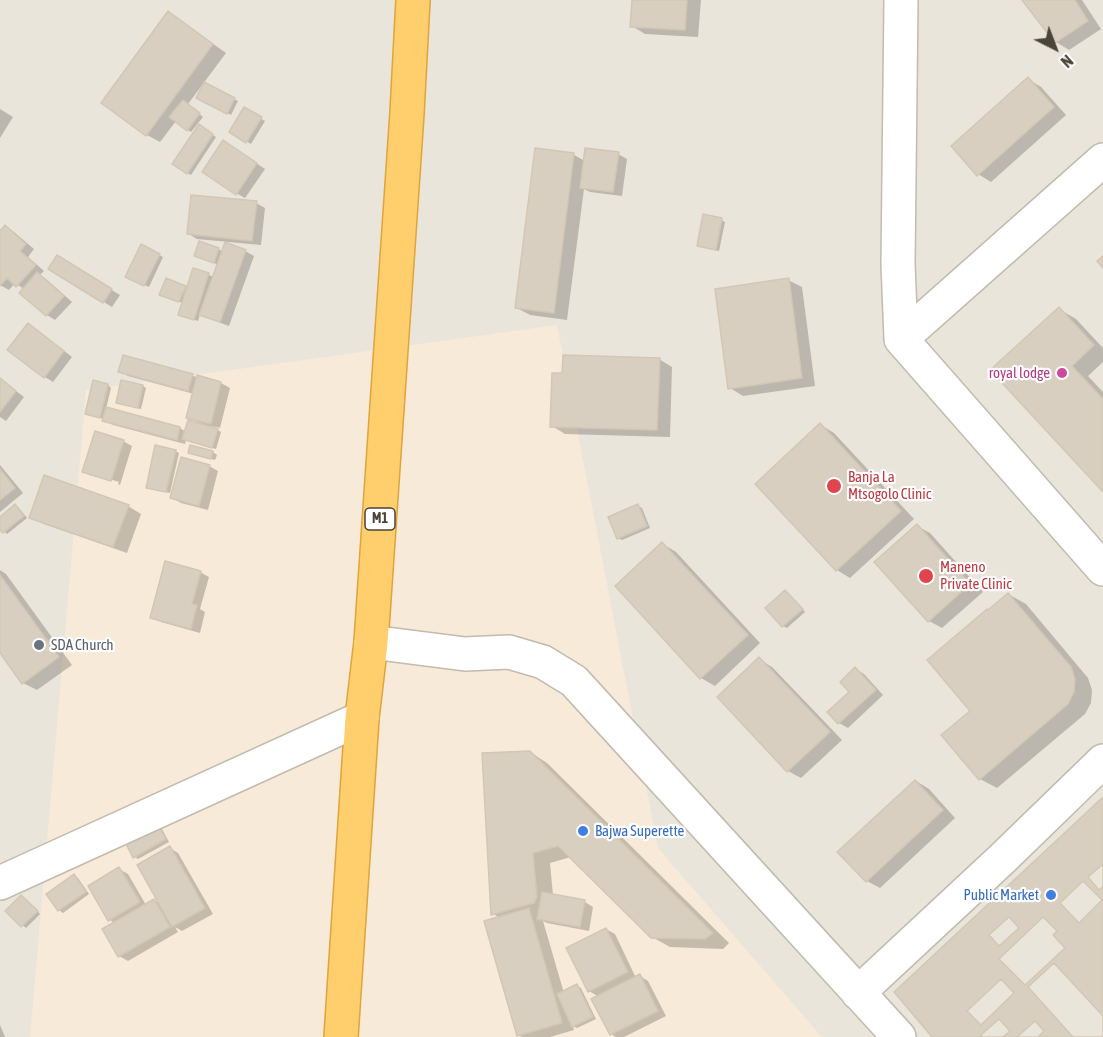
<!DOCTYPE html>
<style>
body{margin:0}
#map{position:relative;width:1103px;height:1037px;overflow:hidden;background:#f6f3ec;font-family:"Asap Condensed",sans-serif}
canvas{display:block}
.north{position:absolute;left:1025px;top:18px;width:60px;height:60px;-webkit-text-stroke:4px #fff;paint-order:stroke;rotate:138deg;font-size:16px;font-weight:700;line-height:24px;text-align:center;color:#4b4439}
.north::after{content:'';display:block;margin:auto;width:21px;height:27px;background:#4b4439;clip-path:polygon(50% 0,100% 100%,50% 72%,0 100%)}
</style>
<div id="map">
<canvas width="1103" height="1037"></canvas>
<div class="north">N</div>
</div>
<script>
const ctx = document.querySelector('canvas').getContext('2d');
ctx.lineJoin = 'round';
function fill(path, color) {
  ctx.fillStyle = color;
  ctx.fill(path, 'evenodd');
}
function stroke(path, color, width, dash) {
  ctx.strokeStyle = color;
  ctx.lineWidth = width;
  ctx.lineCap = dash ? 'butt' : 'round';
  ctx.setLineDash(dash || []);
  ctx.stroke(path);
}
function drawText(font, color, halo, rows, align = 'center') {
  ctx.font = font + ' "Asap Condensed",sans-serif';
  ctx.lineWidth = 4.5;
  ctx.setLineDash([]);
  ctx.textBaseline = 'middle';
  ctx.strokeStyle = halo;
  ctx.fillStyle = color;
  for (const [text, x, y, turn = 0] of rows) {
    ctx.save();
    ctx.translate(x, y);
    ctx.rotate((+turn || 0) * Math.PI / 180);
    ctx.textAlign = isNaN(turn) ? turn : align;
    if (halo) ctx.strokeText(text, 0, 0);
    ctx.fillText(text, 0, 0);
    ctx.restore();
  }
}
fill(new Path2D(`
 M0,0H1103V1037H0Z`), '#eae5da');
fill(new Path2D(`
 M557,325L658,848L822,1037H30L86,390Z`), '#f7ead8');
fill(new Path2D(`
 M634,0H701L698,37L645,34L632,26Z
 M1024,0H1082L1101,29L1069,50L1056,42Z
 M181,21L226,53L188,104L203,117L191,132L176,121L160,142L147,135Z
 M1028,79L1041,87L1066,115L991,182L978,174Z
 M205,84L238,101L231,115L198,98Z
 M0,109L13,117L0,138Z
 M244,109L265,121L251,144L231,132Z
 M199,126L216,137L191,175L174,164Z
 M232,147L265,169L245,198L236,193Z
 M618,154L627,159L622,196L590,192L584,189L567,320L530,315L517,308L574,155L585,161Z
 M256,203L265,208L261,245L197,239L189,234Z
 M721,220L725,222L719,251L702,247L698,245Z
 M5,227L14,232L34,249L28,257L44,271L40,275L46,279L72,302L55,320L47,315L21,292L24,289L15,283L9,290L0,285V232Z
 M141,246L163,257L149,287L130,278Z
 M218,249L223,252L245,251L254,256L229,326L210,319L200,314L198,321L184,316L183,303L165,296L185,287L188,289L208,274L214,278L219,265L196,256Z
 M57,257L120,295L112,307L50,269Z
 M788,280L802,287L815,386L743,396L730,388Z
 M1059,309L1076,319L1103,348V362L1088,376L1103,392V490L992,370Z
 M29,325L37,330L72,357L53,382L45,377Z
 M659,359L672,367L670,437L565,434L552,426Z
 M120,371L192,375L198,378V377L221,383L230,388L220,428L211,426L221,432L216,449L186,440L185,444L113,425L104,420V419L91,415L108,385L111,388L106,409L180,428L186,432L201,424L188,417L194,394L128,376Z
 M0,379L24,397L6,421L0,417Z
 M143,386L146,388L141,409L121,404L117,402Z
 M821,425L834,433L914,519L850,578L837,570L757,484Z
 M123,441L132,446L120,485L118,484L119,482L91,473V476L84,471Z
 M191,447L213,452L217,455L215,460L194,454Z
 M175,451L179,453L170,493L151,489L147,487Z
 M0,465L23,493L0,512Z
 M209,466L218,471L208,510L181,503L172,498Z
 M15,506L19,508L27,518L7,534L0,527V519Z
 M128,506L141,514L127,553L44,524L31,517Z
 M638,506L642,508L650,528L622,540L618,538Z
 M917,526L930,533L983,592L942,628L929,621Z
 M663,544L676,552L760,643L715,686L701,678L617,587Z
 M0,570L6,574L72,665L37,690L23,683L0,650Z
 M200,572L209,577L200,609L205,612L200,633L161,622L152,617Z
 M786,591L789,594L805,612L787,628L783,626Z
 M1008,594L1026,604L1088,678L1092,690L1091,703L1085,714L997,788L980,779L972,711L989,611Z
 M759,659L772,667L842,740L801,778L788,771Z
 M856,669L864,674L883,695L848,728L839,723L851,692Z
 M530,752L547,763L729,943L723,949L670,947L652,937L571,857L550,863L553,895L585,902L593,907L589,931L547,923L543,921L564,993L577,986L581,988L596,1019L577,1028L573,1026L574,1030L550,1037H522L518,1035L500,918L493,914Z
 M916,781L929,789L955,818L880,888L867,881Z
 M158,826L162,829L169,842L138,859L135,857Z
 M170,848L178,853L213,914L182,931L175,927L178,932L128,961L119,956L115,923L110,920L119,869L128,874L146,905L154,900L161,904Z
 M74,876L78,878L89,894L63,913L59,910Z
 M25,899L40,914L26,928L7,911Z
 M606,929L615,934L636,978L640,976L648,981L666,1016L624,1037H616L611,1034L599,997L589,991Z
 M0,1025L5,1037H0Z`), '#0003');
const building = new Path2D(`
 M632,0H687L685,30L630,27Z
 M1022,0H1075L1088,21L1055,43Z
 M168,11L213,44L146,136L101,103Z
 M1028,77L1054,107L977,176L951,146Z
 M204,82L235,98L227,114L196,98Z
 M183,100L200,113L187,131L169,117Z
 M244,107L262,117L246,143L229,132Z
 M199,124L213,134L187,174L172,164Z
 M223,140L257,163L236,195L202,172Z
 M535,148L574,153L554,313L515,308Z
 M585,148L619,152L613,192L580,188Z
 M191,195L257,201L252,241L187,234Z
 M703,214L722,218L716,250L697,246Z
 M5,225L26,244L20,251L36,265L16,287L7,278L0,286V231Z
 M199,241L219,248L214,263L194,256Z
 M225,242L246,250L220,322L199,315Z
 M141,244L160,254L144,286L125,277Z
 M57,255L112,289L103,303L48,269Z
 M1103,256V268L1097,261Z
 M193,268L209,273L194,320L178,315Z
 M37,272L64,296L46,316L19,293Z
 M166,278L186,286L179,302L159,295Z
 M789,278L802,378L728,389L715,289Z
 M1059,307L1094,345L1072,366L1103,399V492L990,370Z
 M28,323L64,351L44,378L7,350Z
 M123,355L193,374L188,391L118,372Z
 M563,355L660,358L657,430L550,427L552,373H562Z
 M197,375L221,382L211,424L186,418Z
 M0,378L16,391L0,412Z
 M93,380L108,384L100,418L85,414Z
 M121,380L143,385L138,408L116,403Z
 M106,407L180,427L177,440L102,421Z
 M188,420L218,429L212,448L182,439Z
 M820,423L901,511L836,571L755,484Z
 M95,431L124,440L111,481L82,472Z
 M155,445L176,450L166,492L146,488Z
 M190,445L213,451L211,459L188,453Z
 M181,457L210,465L199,506L170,498Z
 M0,469L15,488L0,500Z
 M44,475L129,505L113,547L29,518Z
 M15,504L24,516L3,533L0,530V517Z
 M638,504L647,526L617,539L608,517Z
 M917,524L970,584L928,622L874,562Z
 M662,542L748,635L700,679L615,586Z
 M165,561L201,571L192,604L197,605L191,629L150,618Z
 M0,575L59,657L22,684L0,653Z
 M785,590L803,609L782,627L765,608Z
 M1008,593L1071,667L1075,679L1074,692L1068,704L979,780L941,735L970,711L927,660L987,609L988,610Z
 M759,657L830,732L787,772L717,697Z
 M855,667L876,690L838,724L827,712L849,692L840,682Z
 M530,751L713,933L705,939L651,938L558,846L533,853L537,897L534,903L491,915L482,753Z
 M915,780L943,810L866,882L837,852Z
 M1103,797V1037H932L894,992Z
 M158,825L166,839L133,858L126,844Z
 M170,846L205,908L172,927L137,865Z
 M1103,864V887L1099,890L1088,877Z
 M119,867L140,902L108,921L88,886Z
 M74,874L86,892L58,911L46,894Z
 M1083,881L1102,900L1079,923L1060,903Z
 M542,892L585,900L580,927L537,919Z
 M21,895L38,911L21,927L5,911Z
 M154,899L170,927L118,957L102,929Z
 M529,908L562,1023L517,1036L484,921Z
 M1009,917L1019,928L999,946L989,935Z
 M1043,917L1057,931L1053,935L1065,948L1025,985L999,959Z
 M606,928L628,972L588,992L566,948Z
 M1054,963L1103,1016V1037H1073L1028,987Z
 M640,974L658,1011L610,1035L591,999Z
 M1001,979L1014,993L981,1025L967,1011Z
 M577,984L593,1017L572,1027L557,994Z
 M999,1019L1010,1031L1003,1037H983L981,1035Z
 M1035,1021L1044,1031L1038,1037H1017Z`);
fill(building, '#d8cfc1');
stroke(building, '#d3c7b4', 1.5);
const street = new Path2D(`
 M1103,160L901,339L1103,569
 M901,339L898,264L901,0
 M371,642L465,654L509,652L543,662L574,681L899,1037
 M0,883L362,718
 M858,993L1002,859L1103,761`);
const highway = new Path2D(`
 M341,1037L362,718L371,642L407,113L413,0`);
stroke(street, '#c2bbae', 36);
stroke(highway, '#e0a43c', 36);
stroke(street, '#fff', 33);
stroke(highway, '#ffcf6e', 33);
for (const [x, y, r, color] of [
 [1062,373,6,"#d1479c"],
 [834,486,8,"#e0444e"],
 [926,576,8,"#e0444e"],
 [39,645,6,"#6b7280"],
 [583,831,6,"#3f7fe0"],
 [1051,895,6,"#3f7fe0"]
]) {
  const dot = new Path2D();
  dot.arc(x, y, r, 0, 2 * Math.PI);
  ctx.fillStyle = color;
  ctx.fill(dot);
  stroke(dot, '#fff', 2);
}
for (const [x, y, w] of [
 [380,519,30]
]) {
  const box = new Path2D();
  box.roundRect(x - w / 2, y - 11, w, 22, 4.5);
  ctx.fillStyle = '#fff';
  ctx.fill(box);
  stroke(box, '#4b4439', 1.5);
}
drawText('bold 14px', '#4b4439', null, [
 ["M1",380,519]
]);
drawText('15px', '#b23c85', '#fff', [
 ["royal lodge",1050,373]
], 'right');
drawText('15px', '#be3a42', '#fff', [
 ["Banja La",848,477],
 ["Mtsogolo Clinic",848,494],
 ["Maneno",940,567],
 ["Private Clinic",940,584]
], 'left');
drawText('15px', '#5b616d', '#fff', [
 ["SDA Church",51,645]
], 'left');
drawText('15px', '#366cbe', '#fff', [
 ["Bajwa Superette",595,831],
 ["Public Market",1039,895,"right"]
], 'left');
</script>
